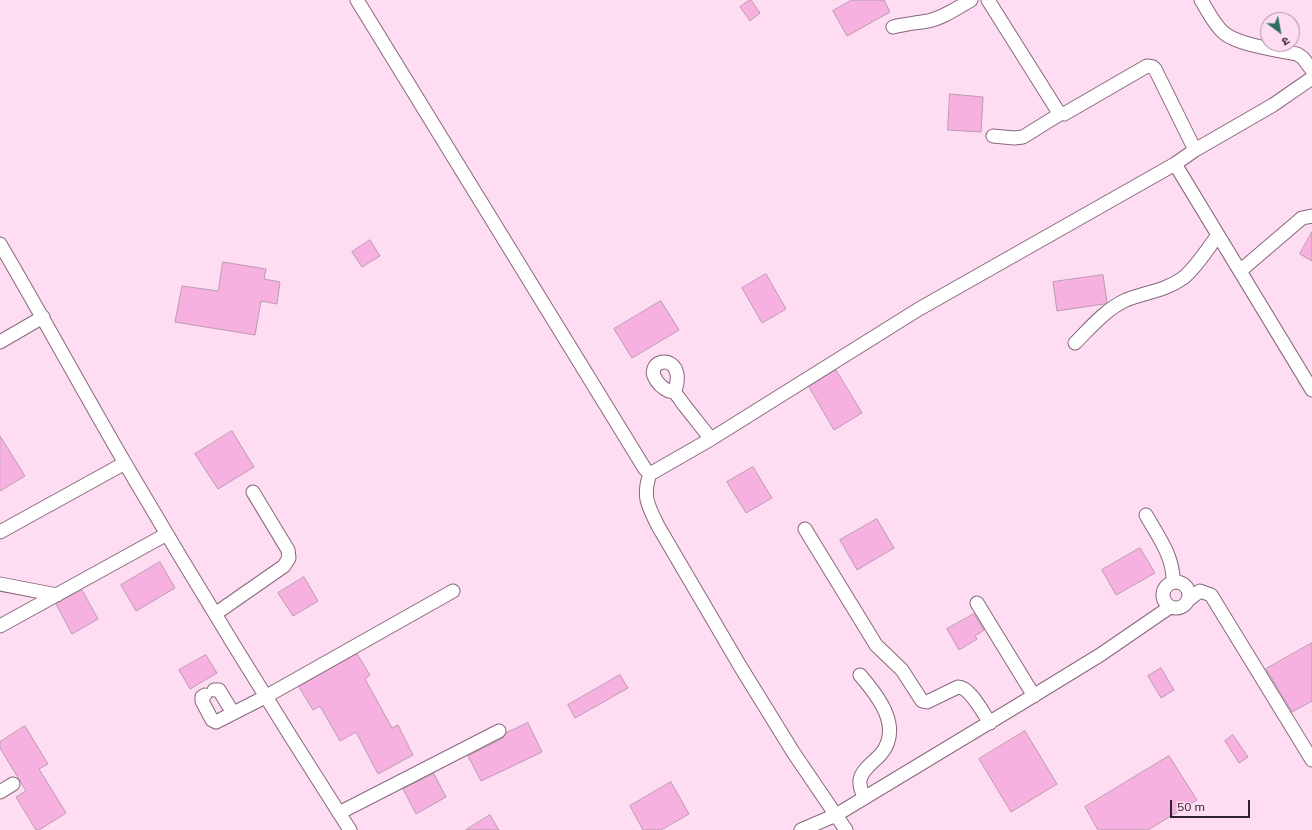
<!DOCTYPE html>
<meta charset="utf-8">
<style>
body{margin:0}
#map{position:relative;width:1312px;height:830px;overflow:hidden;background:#fedcf2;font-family:Mulish,"Noto Sans Devanagari",sans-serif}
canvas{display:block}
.north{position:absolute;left:1260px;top:12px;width:40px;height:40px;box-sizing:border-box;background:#fedcf2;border:1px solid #ab92a2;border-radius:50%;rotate:148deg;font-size:11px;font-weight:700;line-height:16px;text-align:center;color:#2f232b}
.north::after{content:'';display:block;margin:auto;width:14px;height:18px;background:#2d6e5e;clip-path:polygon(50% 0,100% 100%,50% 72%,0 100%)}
.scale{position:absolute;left:1170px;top:800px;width:80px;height:18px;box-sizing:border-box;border:2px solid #2f232b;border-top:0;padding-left:5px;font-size:12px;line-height:14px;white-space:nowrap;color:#2f232b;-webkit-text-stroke:3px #fedcf2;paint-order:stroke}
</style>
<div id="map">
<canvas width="1312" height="830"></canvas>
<div class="north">उ</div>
<div class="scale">50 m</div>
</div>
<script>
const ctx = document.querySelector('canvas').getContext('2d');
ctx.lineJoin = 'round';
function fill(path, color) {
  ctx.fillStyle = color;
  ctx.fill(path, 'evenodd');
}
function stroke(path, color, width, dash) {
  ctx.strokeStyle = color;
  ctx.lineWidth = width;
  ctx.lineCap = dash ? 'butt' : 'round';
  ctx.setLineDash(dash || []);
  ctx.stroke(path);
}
const building = new Path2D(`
 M750,0H751L760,13L750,21L740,7Z
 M852,0H884L890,12L847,36L833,11Z
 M950,94L983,97L981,132L948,130Z
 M1312,232V261L1300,254Z
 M370,240L380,256L362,267L352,252Z
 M223,262L266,269L264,279L280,282L277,304L261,301L255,335L175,322L182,286L218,291Z
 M766,274L786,309L762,323L742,288Z
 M1103,275L1107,302L1104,304L1057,311L1053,282Z
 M661,301L679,330L632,358L614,329Z
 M836,370L862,413L834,430L809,387Z
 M232,431L254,467L218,489L195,454Z
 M0,436L25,476L0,491Z
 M753,467L772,498L746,513L727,482Z
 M877,519L894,548L857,570L840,540Z
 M1140,548L1155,573L1116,595L1102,570Z
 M160,562L175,588L136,611L121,585Z
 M304,577L318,601L293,616L278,593Z
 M82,590L98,619L72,634L56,604Z
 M974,614L984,630L975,636L977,639L959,650L947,629Z
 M1312,643V701L1292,712L1266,669Z
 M357,654L370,675L365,679L392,728L398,725L413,755L378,774L356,732L340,741L320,706L313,710L299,687Z
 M206,655L217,673L190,689L179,670Z
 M1161,668L1174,690L1161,698L1148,676Z
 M620,675L628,688L575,718L568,705Z
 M528,723L542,752L481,781L468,756L503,738L506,733Z
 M25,726L48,764L39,769L66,813L39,830H36L16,797L26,791L0,748V742Z
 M1025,731L1057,784L1011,812L979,759Z
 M1233,735L1248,757L1239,763L1225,741Z
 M1169,756L1197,800L1148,830H1098L1085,807Z
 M434,774L446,797L416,814L403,789Z
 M671,782L689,814L661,830H643L630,806Z
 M490,815L499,830H466Z`);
fill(building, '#f7b1e1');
stroke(building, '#bb9ab0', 1);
const street = new Path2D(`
 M357,0L645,469L650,474
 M988,0L1059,113L1064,114L1147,66L1153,67L1155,69L1195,150
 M1201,0C1208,11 1214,25 1224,33C1238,45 1278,50 1297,54L1303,58L1312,70
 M893,27C905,24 916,23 928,21C943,18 957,8 971,0
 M993,136L1014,138L1023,137L1060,114
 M1175,164L1312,390
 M0,244C43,317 83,391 126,465C198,588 273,710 350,830
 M1240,271L1302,218L1312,216
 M0,342L43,317
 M1075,343C1090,328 1106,309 1126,300C1146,292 1165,291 1183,278C1196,268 1208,248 1218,235
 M674,392C677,386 678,381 677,374C673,355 649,361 654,376C657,383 662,388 669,391C671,391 673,392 675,393C678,396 681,401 684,405C693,416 702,428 711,439
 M1146,515C1158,536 1174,557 1173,582
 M805,529L876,645L902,670L922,701L927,702L958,687C970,687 983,713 990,723
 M0,532L125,463
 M1163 595a13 13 0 1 1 26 0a13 13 0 1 1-26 0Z
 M0,584L57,595
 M1188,600L1200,591L1211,595L1312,760
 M977,603L1034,696
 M215,614L284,566L289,558L288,550L253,492
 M0,626L167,534
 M860,675C878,696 903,727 881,754C874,762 862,769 860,780C859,786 862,792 864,798
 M214,690H219L233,713
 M205,695L202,697V701L212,720L216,722L265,697L453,591
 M0,792L13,784
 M339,813L499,731
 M801,830L836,815L1020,704L1100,655L1170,607
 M846,830L793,752L740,666L658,526C648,506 642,496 650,474L711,439L919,309L1175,164L1195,150L1273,105L1312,78`);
stroke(street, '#86687d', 15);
stroke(street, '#fff', 13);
</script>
